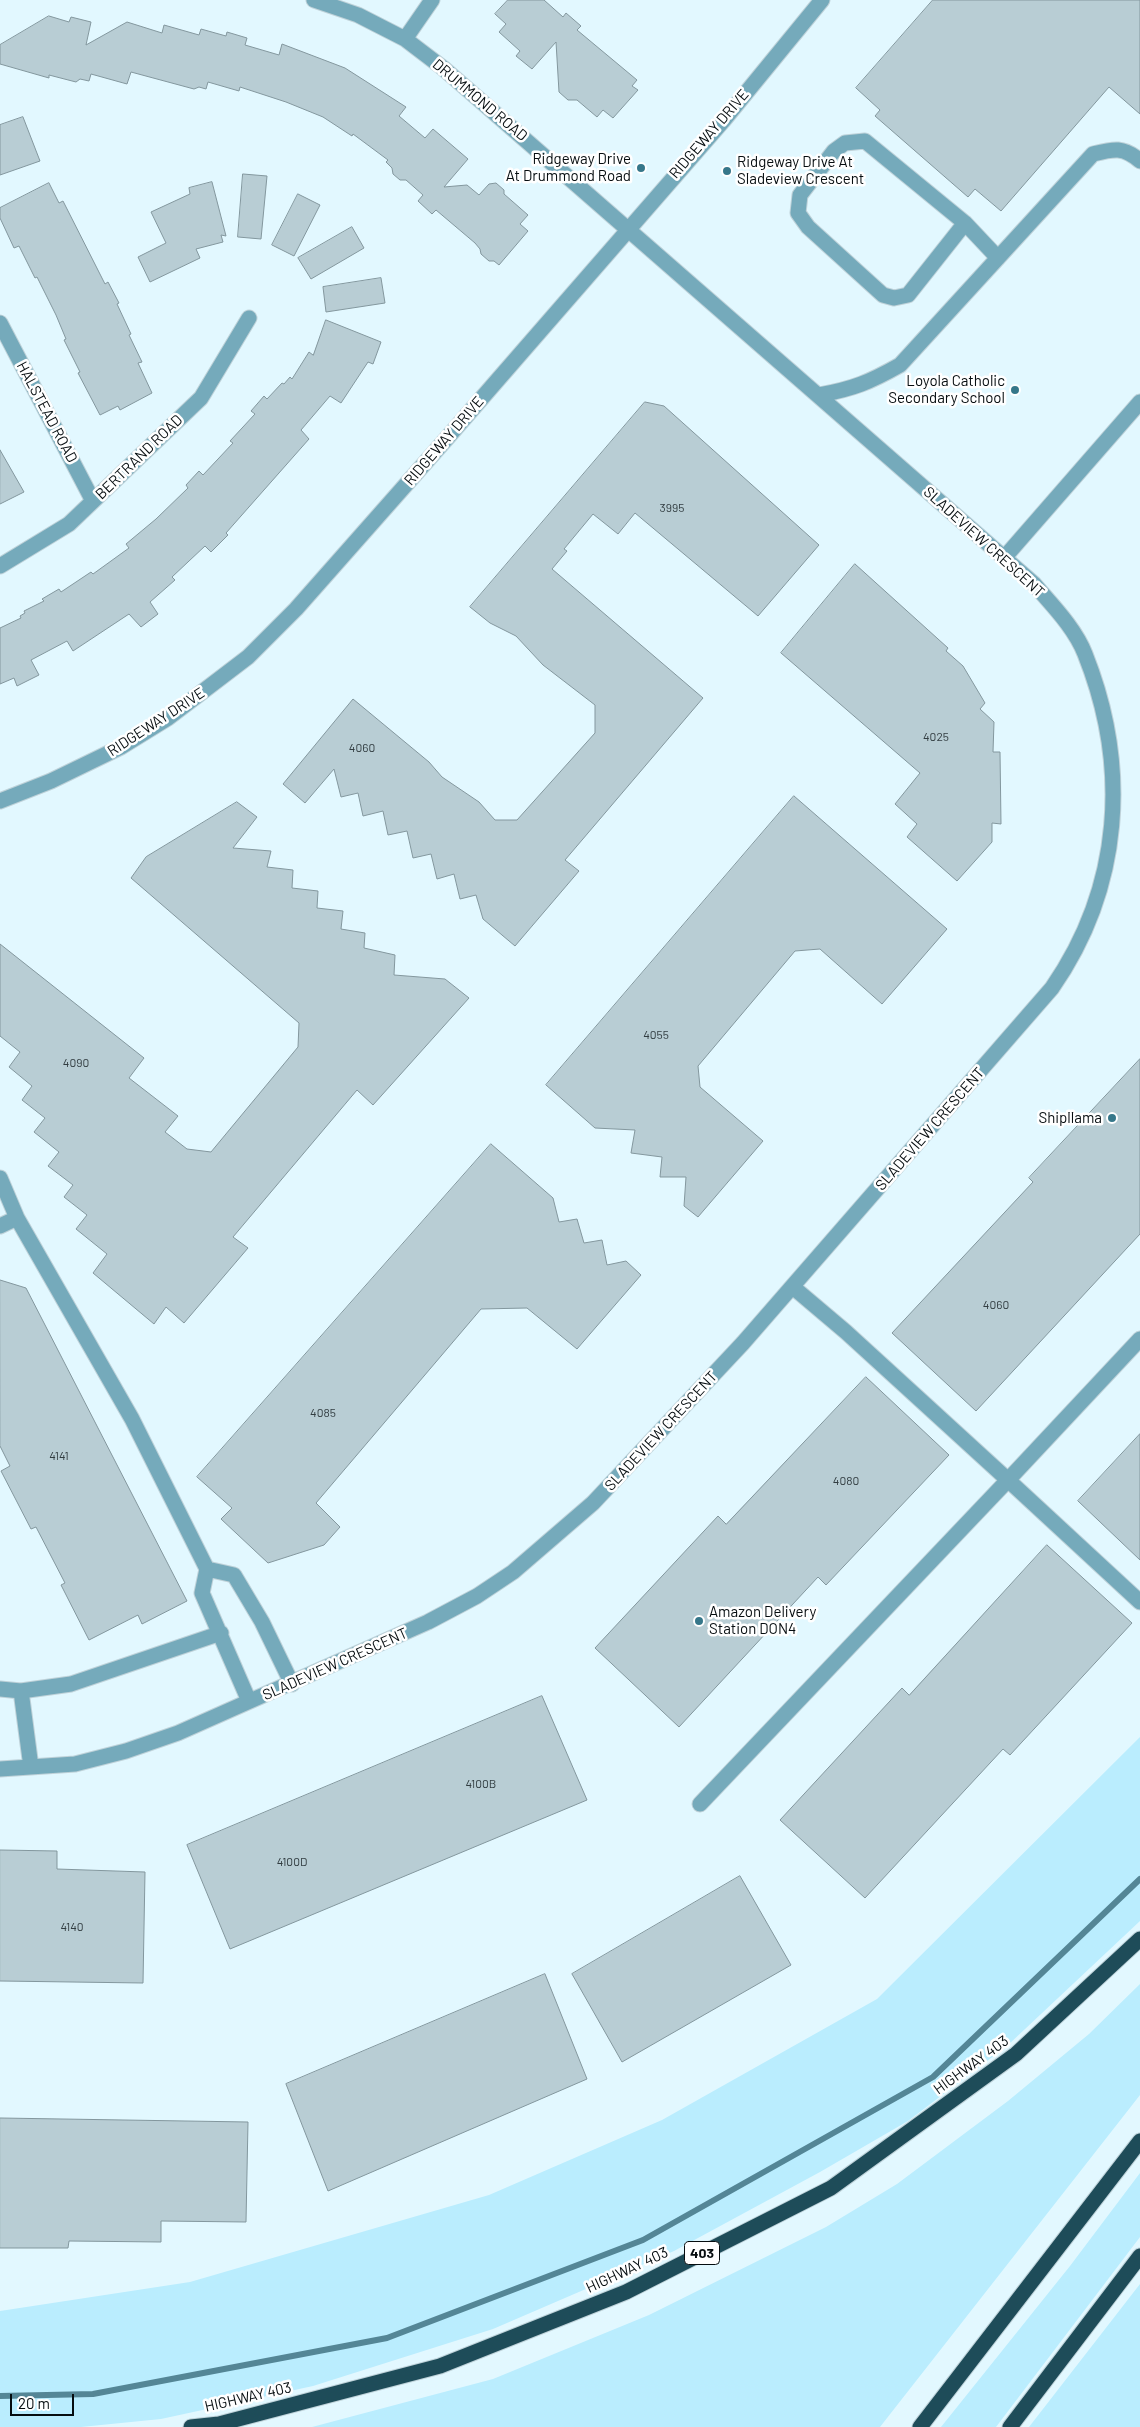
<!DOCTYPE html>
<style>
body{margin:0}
#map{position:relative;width:1140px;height:2427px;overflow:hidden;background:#e2f8ff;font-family:Barlow,sans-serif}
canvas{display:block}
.scale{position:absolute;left:10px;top:2394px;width:64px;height:22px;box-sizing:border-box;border:2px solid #060d10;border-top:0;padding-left:6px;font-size:15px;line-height:18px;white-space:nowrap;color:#060d10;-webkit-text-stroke:4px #fff;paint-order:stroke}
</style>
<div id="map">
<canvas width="1140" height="2427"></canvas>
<div class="scale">20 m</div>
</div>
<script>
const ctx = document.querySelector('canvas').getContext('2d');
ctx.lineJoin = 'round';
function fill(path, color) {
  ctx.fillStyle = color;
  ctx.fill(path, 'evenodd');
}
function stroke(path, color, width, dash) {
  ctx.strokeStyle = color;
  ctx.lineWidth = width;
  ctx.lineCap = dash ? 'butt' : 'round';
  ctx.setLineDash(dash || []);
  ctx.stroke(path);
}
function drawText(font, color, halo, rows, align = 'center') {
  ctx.font = font + ' Barlow,sans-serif';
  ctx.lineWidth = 5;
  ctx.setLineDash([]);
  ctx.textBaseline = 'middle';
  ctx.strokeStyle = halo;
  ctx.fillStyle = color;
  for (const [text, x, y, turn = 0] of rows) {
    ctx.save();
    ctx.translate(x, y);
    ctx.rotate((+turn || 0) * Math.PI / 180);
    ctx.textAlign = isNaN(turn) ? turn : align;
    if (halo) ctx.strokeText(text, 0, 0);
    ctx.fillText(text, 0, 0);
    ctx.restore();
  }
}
fill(new Path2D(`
 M1140,1737V1921L1008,2045L908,2121L820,2172L674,2251L493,2329L313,2386L161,2419L81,2427H0V2311L190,2282L489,2195L662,2120L877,1999Z
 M1140,1984V2095L880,2427H312L493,2379L649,2315L826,2227L897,2184L1008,2101L1089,2034Z
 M1140,2173V2237L996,2427H941L1070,2266Z
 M1140,2284V2427H1029Z`), '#baedfe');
stroke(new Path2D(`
 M0,2396L93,2394L387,2338L643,2240L933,2077L1140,1879`), '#548696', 6);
const building = new Path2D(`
 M508,0H544L563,17L566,13L581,26L577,30L637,80L632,86L638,90L613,118L603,110L597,117L577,100H568L559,92L556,42L532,69L516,56L520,51L499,32L506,24L495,14Z
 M933,0H1140V114L1109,87L1001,211L975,189L968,197L875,116L880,110L856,88Z
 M49,16L69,22L71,17L91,22L86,45L127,22L162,33L164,25L199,35L201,29L226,36L227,32L247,38L245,45L279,55L282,44L345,68L406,107L399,116L425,138L433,129L468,159L444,187L467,185L479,195L489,184L496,183L504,190V194L528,215L520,224L528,231L499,265L494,261H489L481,254L480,249L475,243L436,210L432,214L418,201L423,195L406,180H400L393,174L392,168L386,162L388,160L353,134L352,136L323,117L286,102L240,87L239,91L208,82L206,89L199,87L194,89L131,72L127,84L91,74L89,81L80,79L76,82L49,75V78L0,64V45Z
 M23,117L40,161L0,175V125Z
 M243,174L267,176L261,239L238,237Z
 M212,182L226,236L221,235L223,242L196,249L200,258L150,282L138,257L166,243L151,212L190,194L189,188Z
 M49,183L59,203L63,201L105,284L108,282L119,303L117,304L131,334L129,335L142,362L138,363L152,393L120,410L118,406L100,415L78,373L80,372L64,340L66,339L56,315L37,277L35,278L19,246L14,248L0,218V208Z
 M298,194L320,205L294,256L272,245Z
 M352,227L364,248L311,279L298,258Z
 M381,278L385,303L326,312L323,287Z
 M326,320L381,342L373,364L368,362L341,403L330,396L301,430L309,439L226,533L228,535L211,552L205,546L172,577L175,580L150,602L158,614L141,627L129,614L73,651L67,641L31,660L39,675L17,686L14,678L0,684V628L21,618L20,616L25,613L24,611L44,601L42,599L59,589L61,592L91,572L93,574L129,548L126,544L156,519L188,488L186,485L199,471L203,475L233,443L230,441L255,414L251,411L264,396L267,399L282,383L284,384L290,377L292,379L309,352L313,355Z
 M645,402L664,406L819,545L758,616L635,513L618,534L593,514L564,549L567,551L552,569L703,698L565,860L579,871L515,946L483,919L476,895L460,899L454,874L437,879L431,854L413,858L407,831L388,835L383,811L363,816L358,793L341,797L334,769L305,803L283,784L353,699L429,762L442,777L479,802L495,820H517L595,733V705L543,665L516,636L490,623L470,607Z
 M0,450L24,492L0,504Z
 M855,564L948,648L946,651L963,666L985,703L980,709L994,722L993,752H1000L1001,824L992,823V842L957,881L907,837L917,824L895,804L920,773L781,653Z
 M794,796L947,929L882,1004L820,949L795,951L698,1066L700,1087L763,1141L698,1217L684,1206L686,1177H660L662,1157L631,1153L635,1130L595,1128L546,1085Z
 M237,802L257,817L233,848L271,851L267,867L293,870L292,888L318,891L317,908L343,911L341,929L365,933L364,948L395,955L394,975L445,979L469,998L373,1105L357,1090L233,1237L248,1248L184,1323L166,1307L154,1324L93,1273L107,1254L76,1229L87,1215L64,1197L73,1185L48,1166L59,1152L34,1132L45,1118L22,1100L32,1086L9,1067L20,1052L0,1036V944L144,1058L129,1078L178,1116L165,1132L187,1149L211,1152L298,1047L299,1023L131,878L146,857Z
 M1140,1059V1234L976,1411L892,1333L1033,1182L1029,1178Z
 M491,1144L553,1198L559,1222L577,1219L584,1243L602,1240L607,1265L626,1261L641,1275L577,1349L527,1308L481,1309L316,1503L340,1527L324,1545L268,1563L221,1519L232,1508L197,1477Z
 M0,1280L26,1288L187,1601L142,1624L138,1615L89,1640L61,1585L65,1583L36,1527L31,1529L1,1471L10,1466L0,1446Z
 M866,1377L949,1455L826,1585L818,1577L679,1727L595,1648L718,1516L726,1524Z
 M1140,1434V1560L1078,1501Z
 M1047,1545L1132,1623L1010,1755L1003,1749L865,1898L780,1820L902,1688L909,1695Z
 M542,1696L587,1800L230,1949L187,1845Z
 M0,1850L57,1851V1869L145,1872L143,1983L0,1981Z
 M740,1876L791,1965L622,2062L572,1974Z
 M545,1974L587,2079L328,2191L286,2084Z
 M0,2118L248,2122L246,2222L161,2221V2242L69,2241L68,2248H0Z`);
fill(building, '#b8cdd4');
stroke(building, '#83979e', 1);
const minor = new Path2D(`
 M405,39L432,0
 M965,223L908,295L894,298L883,295L808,227L798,213L800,195L834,151L845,143L865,141L965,223L998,258
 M0,323L93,501
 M819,395C853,389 870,382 900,365L1093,154C1113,149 1123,146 1140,161
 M1004,558L1140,402
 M0,566L69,524L201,398L249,318
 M0,801L51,781L121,747L168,718L248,657L296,609L448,437L723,121L822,0
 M0,1178L17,1218L0,1226
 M17,1218L132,1419L207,1569L202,1593L249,1701
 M1140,1339L1008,1480L1140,1602
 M207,1569L234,1575L262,1622L292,1684
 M0,1689L21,1691L71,1684L221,1633
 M21,1691L31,1767
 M0,1769L75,1764L126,1751L178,1733L428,1622L477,1596L513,1572L593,1503L743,1343L1052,988C1122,887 1130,767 1085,654C1075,628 1052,605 1034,584L443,68L405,39L358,15L314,0
 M700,1804L1008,1480L846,1332L794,1288`);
const highway = new Path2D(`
 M191,2427L219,2424L440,2366L626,2292L831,2188L1016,2054L1140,1939
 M920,2427L1140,2141
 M1010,2427L1140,2256`);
stroke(minor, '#bfd2d9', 17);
stroke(highway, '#bfd2d9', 17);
stroke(minor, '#75aabb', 15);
stroke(highway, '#1e4c59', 15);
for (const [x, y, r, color] of [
 [641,168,5,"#36778a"],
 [727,171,5,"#36778a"],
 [1015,390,5,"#36778a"],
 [1112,1118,5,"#36778a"],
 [699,1621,5,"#36778a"]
]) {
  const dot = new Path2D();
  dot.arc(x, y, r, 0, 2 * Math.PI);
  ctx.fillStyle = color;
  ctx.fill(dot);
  stroke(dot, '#fff', 2);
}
drawText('12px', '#323d41', null, [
 ["3995",672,508],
 ["4025",936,737],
 ["4060",362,748],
 ["4055",656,1035],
 ["4090",76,1063],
 ["4060",996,1305],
 ["4085",323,1413],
 ["4141",59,1456],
 ["4080",846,1481],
 ["4100B",481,1784],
 ["4100D",292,1862],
 ["4140",72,1927]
]);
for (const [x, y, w] of [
 [702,2253,35]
]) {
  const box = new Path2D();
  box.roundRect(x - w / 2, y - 11.5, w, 23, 4);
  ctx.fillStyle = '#fff';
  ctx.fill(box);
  stroke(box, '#060d10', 1);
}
drawText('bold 14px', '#060d10', null, [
 ["403",702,2253]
]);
drawText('15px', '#060d10', '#fff', [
 ["DRUMMOND ROAD",480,100,40],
 ["RIDGEWAY DRIVE",709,134,-49],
 ["HALSTEAD ROAD",47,412,62],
 ["RIDGEWAY DRIVE",444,441,-49],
 ["BERTRAND ROAD",139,457,-44],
 ["SLADEVIEW CRESCENT",984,542,42],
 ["RIDGEWAY DRIVE",156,722,-33],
 ["SLADEVIEW CRESCENT",930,1129,-49],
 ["SLADEVIEW CRESCENT",661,1431,-47],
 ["SLADEVIEW CRESCENT",335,1664,-24],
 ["HIGHWAY 403",971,2065,-36],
 ["HIGHWAY 403",627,2270,-25],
 ["HIGHWAY 403",248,2397,-13]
]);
drawText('15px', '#060d10', '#fff', [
 ["Ridgeway Drive",631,159],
 ["At Drummond Road",631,176],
 ["Ridgeway Drive At",737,162,"left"],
 ["Sladeview Crescent",737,179,"left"],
 ["Loyola Catholic",1005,381],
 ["Secondary School",1005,398],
 ["Shipllama",1102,1118],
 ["Amazon Delivery",709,1612,"left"],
 ["Station DON4",709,1629,"left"]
], 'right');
</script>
